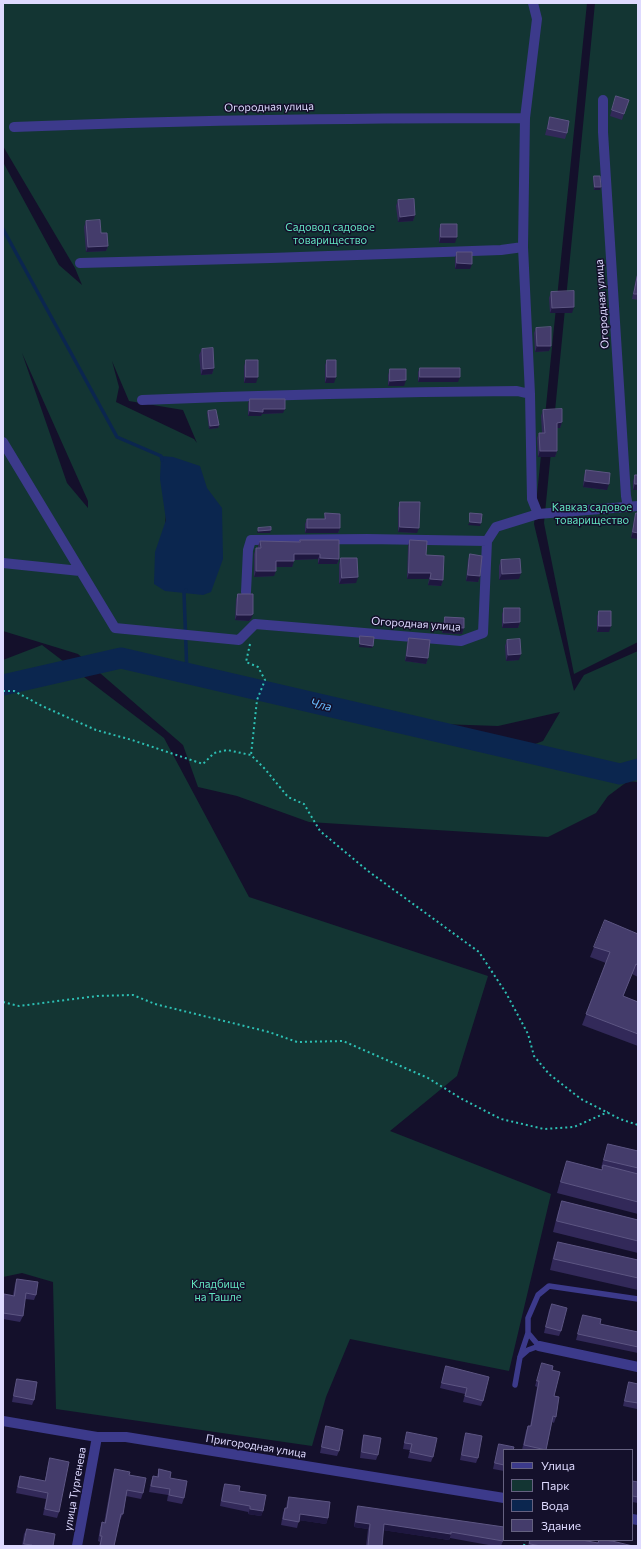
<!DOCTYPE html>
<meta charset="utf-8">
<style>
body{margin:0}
#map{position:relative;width:641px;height:1549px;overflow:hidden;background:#14102b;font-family:Commissioner,sans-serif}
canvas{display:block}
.frame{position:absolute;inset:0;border:4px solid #dedaff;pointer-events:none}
.legend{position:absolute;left:503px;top:1449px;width:130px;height:92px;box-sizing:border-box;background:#14102b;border:1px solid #656180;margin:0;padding:5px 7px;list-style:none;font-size:12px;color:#dedaff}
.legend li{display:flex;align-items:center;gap:8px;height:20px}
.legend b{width:20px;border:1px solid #656180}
</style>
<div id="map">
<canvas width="641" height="1549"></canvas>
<div class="frame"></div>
<ul class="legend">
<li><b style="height:5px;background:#3c3a8b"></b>Улица</li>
<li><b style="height:11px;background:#133533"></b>Парк</li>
<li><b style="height:11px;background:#0b264f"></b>Вода</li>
<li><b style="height:11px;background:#443c6b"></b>Здание</li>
</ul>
</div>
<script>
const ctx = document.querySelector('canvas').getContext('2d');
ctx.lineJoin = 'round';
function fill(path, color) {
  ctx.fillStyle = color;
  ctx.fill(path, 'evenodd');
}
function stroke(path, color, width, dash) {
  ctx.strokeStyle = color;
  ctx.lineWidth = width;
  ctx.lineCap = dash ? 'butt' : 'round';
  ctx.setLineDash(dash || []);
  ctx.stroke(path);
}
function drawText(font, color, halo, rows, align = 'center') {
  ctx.font = font + ' Commissioner,sans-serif';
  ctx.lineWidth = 3;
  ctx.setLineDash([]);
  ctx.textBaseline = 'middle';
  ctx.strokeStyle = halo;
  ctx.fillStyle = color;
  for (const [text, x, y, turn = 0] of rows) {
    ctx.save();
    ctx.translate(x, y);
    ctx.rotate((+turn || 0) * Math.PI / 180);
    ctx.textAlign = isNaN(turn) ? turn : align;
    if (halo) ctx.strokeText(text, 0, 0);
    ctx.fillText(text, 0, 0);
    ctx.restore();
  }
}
fill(new Path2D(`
 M3,3H587L534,524L574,691L584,675L638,651V782L628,781L608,796L596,813L548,837L309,822L237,796L198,787L183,745L78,654L3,631V162L59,265L82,285L75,268L3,146ZM22,353L88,501V508L67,483ZM112,361L129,401L183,410L197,443L194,439L116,402L119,387ZM167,502L169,555L165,526ZM560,712L543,741L522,749L511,739L440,724L498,726Z
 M595,3H638V642L574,674L544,523Z
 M42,645L164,738L249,897L488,976L457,1076L390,1131L551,1194L509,1371L350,1339L326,1397L312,1446L56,1409L53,1282L22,1273L3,1277V660Z`), '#133533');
fill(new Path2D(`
 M161,456L173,457L200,466L207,488L222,508L223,559L211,592L203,595L165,591L154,584L155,552L166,520L160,479Z`), '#0b264f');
stroke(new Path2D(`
 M3,229L117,437L161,456L162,460
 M186,590L184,593L187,674`), '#0b264f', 3.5);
stroke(new Path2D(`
 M3,685L121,658L620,774L638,769`), '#0b264f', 21);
stroke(new Path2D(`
 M250,644L246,662L258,667L265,680L257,700L251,755
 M3,691H14L42,706L96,730L132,740L203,764L214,753L227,750L251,755L265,769L288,797L304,804L320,831L368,871L479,952L506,993L528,1034L534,1056L549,1074L581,1099L620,1119L638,1125
 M3,1002L19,1006L97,996L133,995L155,1004L269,1032L297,1042L343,1041L428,1078L462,1099L501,1119L544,1129L574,1127L608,1112
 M524,1546L525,1540`), '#2dc0b4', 2, [2, 3]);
stroke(new Path2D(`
 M520,1357L528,1350L539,1346L528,1333
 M515,1385L520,1357L528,1333V1318L538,1295L549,1286L638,1299`), '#3c3a8b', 5.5);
stroke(new Path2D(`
 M533,3L537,19L525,118L523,247L530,394L532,499L538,514
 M603,100V132L626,496L628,507
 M14,127C185,120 355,118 525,118
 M80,263L271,258L501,250L523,247
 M142,400C267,395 392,392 517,391L530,394
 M3,442L115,628L239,640L255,624L461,641L483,633L487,541L496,527L538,514L638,506
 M3,563L80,571
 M246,592L248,550L251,540L367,539L487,541
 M539,1346L638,1367
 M3,1421L97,1437H126L504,1498
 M632,1519L638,1520
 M77,1546L97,1437`), '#3c3a8b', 10);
fill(new Path2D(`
 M616,96L624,114L622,120L610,116Z
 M550,117L567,133L565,139L545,135L548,123Z
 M594,176L601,187L600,190H594L593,179Z
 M398,200L415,215L413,221L398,222L396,206Z
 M86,221L108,246L106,251L86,252L84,227Z
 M441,224L455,243H439V229Z
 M457,252L470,269H455V258Z
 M638,273V300L632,299L636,278Z
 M551,292L572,313H550L549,298Z
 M536,328L551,346L549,351L535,352L534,333Z
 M202,349L214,368L212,374L201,375L199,355Z
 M246,360L256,383H244V366Z
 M327,360L334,383H325V365Z
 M420,368L458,382H418V372Z
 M390,369L404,386H388V375Z
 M250,399L283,413L262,414L261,416H248V403Z
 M543,410L562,422L560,428H557V451L555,457H538L537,438L539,433H542L541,416Z
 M208,411L219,425L218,428L209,429L207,413Z
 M586,470L607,490L583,487L584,476Z
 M635,475H638V490H633V481Z
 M400,502L417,533L398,532V508Z
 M325,513L340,528L338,533H305V524L307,519H324Z
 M636,513H638V539L631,538L634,519Z
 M300,540L339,559L337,564H318V559L294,560L292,567H276L274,576L254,577V554L256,548H258V546L260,541L299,542Z
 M410,540L426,555L443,580L441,586L428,585L429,579H407L408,546Z
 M470,554L480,576L478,582L466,581L468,560Z
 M341,558L356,583L339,584V564Z
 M501,560L519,579L499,580V566Z
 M238,594L251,619L249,621L235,620L236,599Z
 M504,608L520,622L518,628H502V614Z
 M599,611L609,632H597V616Z
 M445,617L464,628L462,634L442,633L443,623Z
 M409,638L428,658L426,664L405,661L407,643Z
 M507,640L519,660L506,661L505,646Z
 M638,934V977L632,974L623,996L638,1002V1046L582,1025L606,963L590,957L594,947Z
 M608,1144L638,1151V1214L557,1193L563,1172L567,1161L602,1170V1168H601L605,1153Z
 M562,1201L638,1220V1253L553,1232L558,1212Z
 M558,1242L638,1260V1290L550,1270L554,1253Z
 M17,1279L36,1295L34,1300L25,1299L23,1316L20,1322L3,1319V1298L4,1294L13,1295L15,1284Z
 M552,1304L561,1331L559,1336L544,1333L549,1310Z
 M583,1315L600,1324L638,1332V1353L576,1340L581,1321Z
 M542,1363L552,1370L556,1417L554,1423L552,1422L546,1450H522L526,1431L528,1426H530L537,1387L535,1386Z
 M446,1366L483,1401L481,1406L463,1402L465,1394L440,1388L444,1372Z
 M17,1379L34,1400L32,1405L12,1402L15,1385Z
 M629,1382L638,1384V1406L637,1409L623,1406L627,1388Z
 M326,1426L339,1451L337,1456L320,1453L324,1432Z
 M407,1432L433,1457L431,1462L408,1458L410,1450L403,1449L405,1438Z
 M466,1433L478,1458L476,1463L460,1460L464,1438Z
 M364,1435L378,1455L376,1460L360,1458L362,1441Z
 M499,1444L504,1450V1471L493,1469L497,1450Z
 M50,1458L59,1512L57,1518L43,1515L46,1499L16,1493L18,1482L20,1476L45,1481L48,1464Z
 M115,1469L129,1475L143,1493L141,1499L126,1496L123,1514L120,1520H119L114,1546H99L100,1542L98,1541L100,1528L102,1522L104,1523L113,1474Z
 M159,1469L170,1478L184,1498L182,1504L167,1501L168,1495L149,1492L151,1481L153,1476H157Z
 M632,1481L638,1482V1503L632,1502Z
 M225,1484L239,1491L263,1511L261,1516L248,1514V1512L220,1506L223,1489Z
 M289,1497L328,1518L326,1524L299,1520L297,1528L281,1525L283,1513L285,1508H286L287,1502Z
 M358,1506L503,1541L501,1546H494L450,1538L449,1540L383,1530L382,1546H366L368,1529L354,1527L356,1511Z
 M27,1529L53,1546H22L24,1534Z
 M529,1540H582L597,1543L599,1540L633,1546H528Z`), '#322959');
fill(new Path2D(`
 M595,187H601L600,190H594Z
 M415,215L413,221L398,222L400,217Z
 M441,237H457L455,243H439Z
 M108,246L106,251L86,252L88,247Z
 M457,263L472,264L470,269H455Z
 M574,307L572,313H550L552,308Z
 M537,346H551L549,351L535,352Z
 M214,368L212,374L201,375L203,369Z
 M246,377H258L256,383H244Z
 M327,377H336L334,383H325Z
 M420,377H460L458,382H418Z
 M406,380L404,386H388L390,381Z
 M263,409H285L283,413L262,414L261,416H248L250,411Z
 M562,422L560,428H555L557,423Z
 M219,425L218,428L209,429L210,426Z
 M540,451H557L555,457H538Z
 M585,481L609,484L607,490L583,487Z
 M635,484H638V490H633Z
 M470,522L481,523L480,526L468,525Z
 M400,527L419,528L417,533L398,532Z
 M307,528H340L338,533H305Z
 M271,530L270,533H257L258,531Z
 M633,532L638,533V539L631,538Z
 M294,554H320L318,559L292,560Z
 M320,558L339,559L337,564H318Z
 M276,561H294L292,567H273Z
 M256,571H276L274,576L254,577Z
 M409,573H431L429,579H407Z
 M521,573L519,579L499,580L502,574Z
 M468,575L480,576L478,582L466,581Z
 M358,577L356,583L339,584L342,578Z
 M430,579L443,580L441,586L428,585Z
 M253,614L251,619L249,621L235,620L237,615Z
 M520,622L518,628H502L504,623Z
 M599,626H611L609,632H597Z
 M445,627L464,628L462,634L442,633Z
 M360,644L373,646L372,648L359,647Z
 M521,654L519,660L506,661L508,655Z
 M407,656L428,658L426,664L405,661Z
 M250,1509L263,1511L261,1516L248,1514Z
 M300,1514L328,1518L326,1524L298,1520Z
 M356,1522L370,1524L368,1529L354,1527Z
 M384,1524L451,1534L449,1540L382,1530Z`), '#1e173f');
const building = new Path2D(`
 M616,96L629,100L624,114L612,110Z
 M550,117L569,121L567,133L548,129Z
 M594,176H600L601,187H595Z
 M414,199L415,215L400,217L398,200Z
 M100,220L101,233H107L108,246L88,247L86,221Z
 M441,224H457V237H441Z
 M457,252H472V264L457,263Z
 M638,273V294H634Z
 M574,291V307L552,308L551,292Z
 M551,327V346H537L536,328Z
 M213,348L214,368L203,369L202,349Z
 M246,360H258V377H246Z
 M327,360H336V377H327Z
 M420,368H460V377H420Z
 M390,369H406V380L390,381Z
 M250,399H285V409H263V412L250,411Z
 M562,409V422L557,423V451H540L539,433H545L543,410Z
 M216,410L219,425L210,426L208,411Z
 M586,470L610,473L609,484L585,481Z
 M635,475H638V484H635Z
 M400,502H420L419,528L400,527Z
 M325,513L340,514V528H307V519H325Z
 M470,513L482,514L481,523L470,522Z
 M636,513H638V533L633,532Z
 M271,527V530L258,531V528Z
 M300,540H339V559L320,558V554H294V561H276V571H256V548H261L260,541L300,542Z
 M410,540L427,541L426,555L444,556L443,580L430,579L431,573H409Z
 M470,554L482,556L480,576L468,575Z
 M341,558H357L358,577L342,578Z
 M520,559L521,573L502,574L501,560Z
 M238,594H253V614L251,615H237Z
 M504,608H520V622L504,623Z
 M599,611H611V626H599Z
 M445,617L464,618V628L445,627Z
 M360,636L374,637L373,646L360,644Z
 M409,638L430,640L428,658L407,656Z
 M520,639L521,654L508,655L507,640Z
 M605,920L638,934V965L636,964L623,996L638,1002V1034L586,1014L610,952L594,947Z
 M608,1144L638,1151V1168L604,1160Z
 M567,1161L602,1170L603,1165L638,1174V1202L561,1182Z
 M562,1201L638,1220V1241L557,1221Z
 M558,1242L638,1260V1278L554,1259Z
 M17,1279L38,1282L36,1295L26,1293L23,1316L3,1313V1303L4,1294L14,1296Z
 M552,1304L567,1308L561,1331L546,1327Z
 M583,1315L601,1319L600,1324L638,1332V1347L578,1334Z
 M542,1363L553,1366L552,1370L560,1372L554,1396L559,1397L556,1417L553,1416L546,1450L524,1445L528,1426H531L539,1381H537Z
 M446,1366L489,1377L483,1401L465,1396L467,1388L442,1383Z
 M17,1379L37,1382L34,1400L14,1396Z
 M629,1382L638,1384V1403L625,1401Z
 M326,1426L343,1430L339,1451L322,1447Z
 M407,1432L437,1438L433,1457L410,1452L412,1444L405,1443Z
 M466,1433L482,1436L478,1458L462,1455Z
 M364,1435L381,1438L378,1455L362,1452Z
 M499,1444L514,1447L513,1450H504V1465L495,1463Z
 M50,1458L69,1462L59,1512L45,1509L48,1493L18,1487L20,1476L45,1481Z
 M115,1469L130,1472L129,1475L146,1478L143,1493L127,1490L123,1514H121L114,1546H100L102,1536H100L102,1522L105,1523Z
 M159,1469L171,1472L170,1478L187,1481L184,1498L169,1495L170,1489L151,1486L153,1476L158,1477Z
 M632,1481L638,1482V1497L632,1496Z
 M225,1484L240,1486L239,1491L266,1495L263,1511L250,1509V1506L222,1501Z
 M289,1497L330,1502L328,1518L300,1514L299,1522L283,1519L285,1508H287Z
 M358,1506L504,1527V1535L503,1541L451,1532V1534L384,1524L382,1546H368L370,1524L356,1522Z
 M27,1529L55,1534L53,1546H31L32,1545L24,1544Z
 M530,1540H582L598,1543L599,1540H604L612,1541L633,1546H541L530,1544Z`);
fill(building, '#443c6b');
stroke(building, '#5c5582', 1);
drawText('11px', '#dedaff', '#14102b', [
 ["Огородная улица",269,107,-1],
 ["Огородная улица",602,304,-94],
 ["Огородная улица",416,624,4],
 ["Пригородная улица",256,1446,9],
 ["улица Тургенева",75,1489,-80]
]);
drawText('11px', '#62e4c0', '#14102b', [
 ["Садовод садовое",330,227],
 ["товарищество",330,240],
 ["Кавказ садовое",592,507],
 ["товарищество",592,520],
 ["Кладбище",218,1284],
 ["на Ташле",218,1297]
]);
drawText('italic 12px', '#68bcff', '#14102b', [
 ["Чла",321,705,13]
]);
</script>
